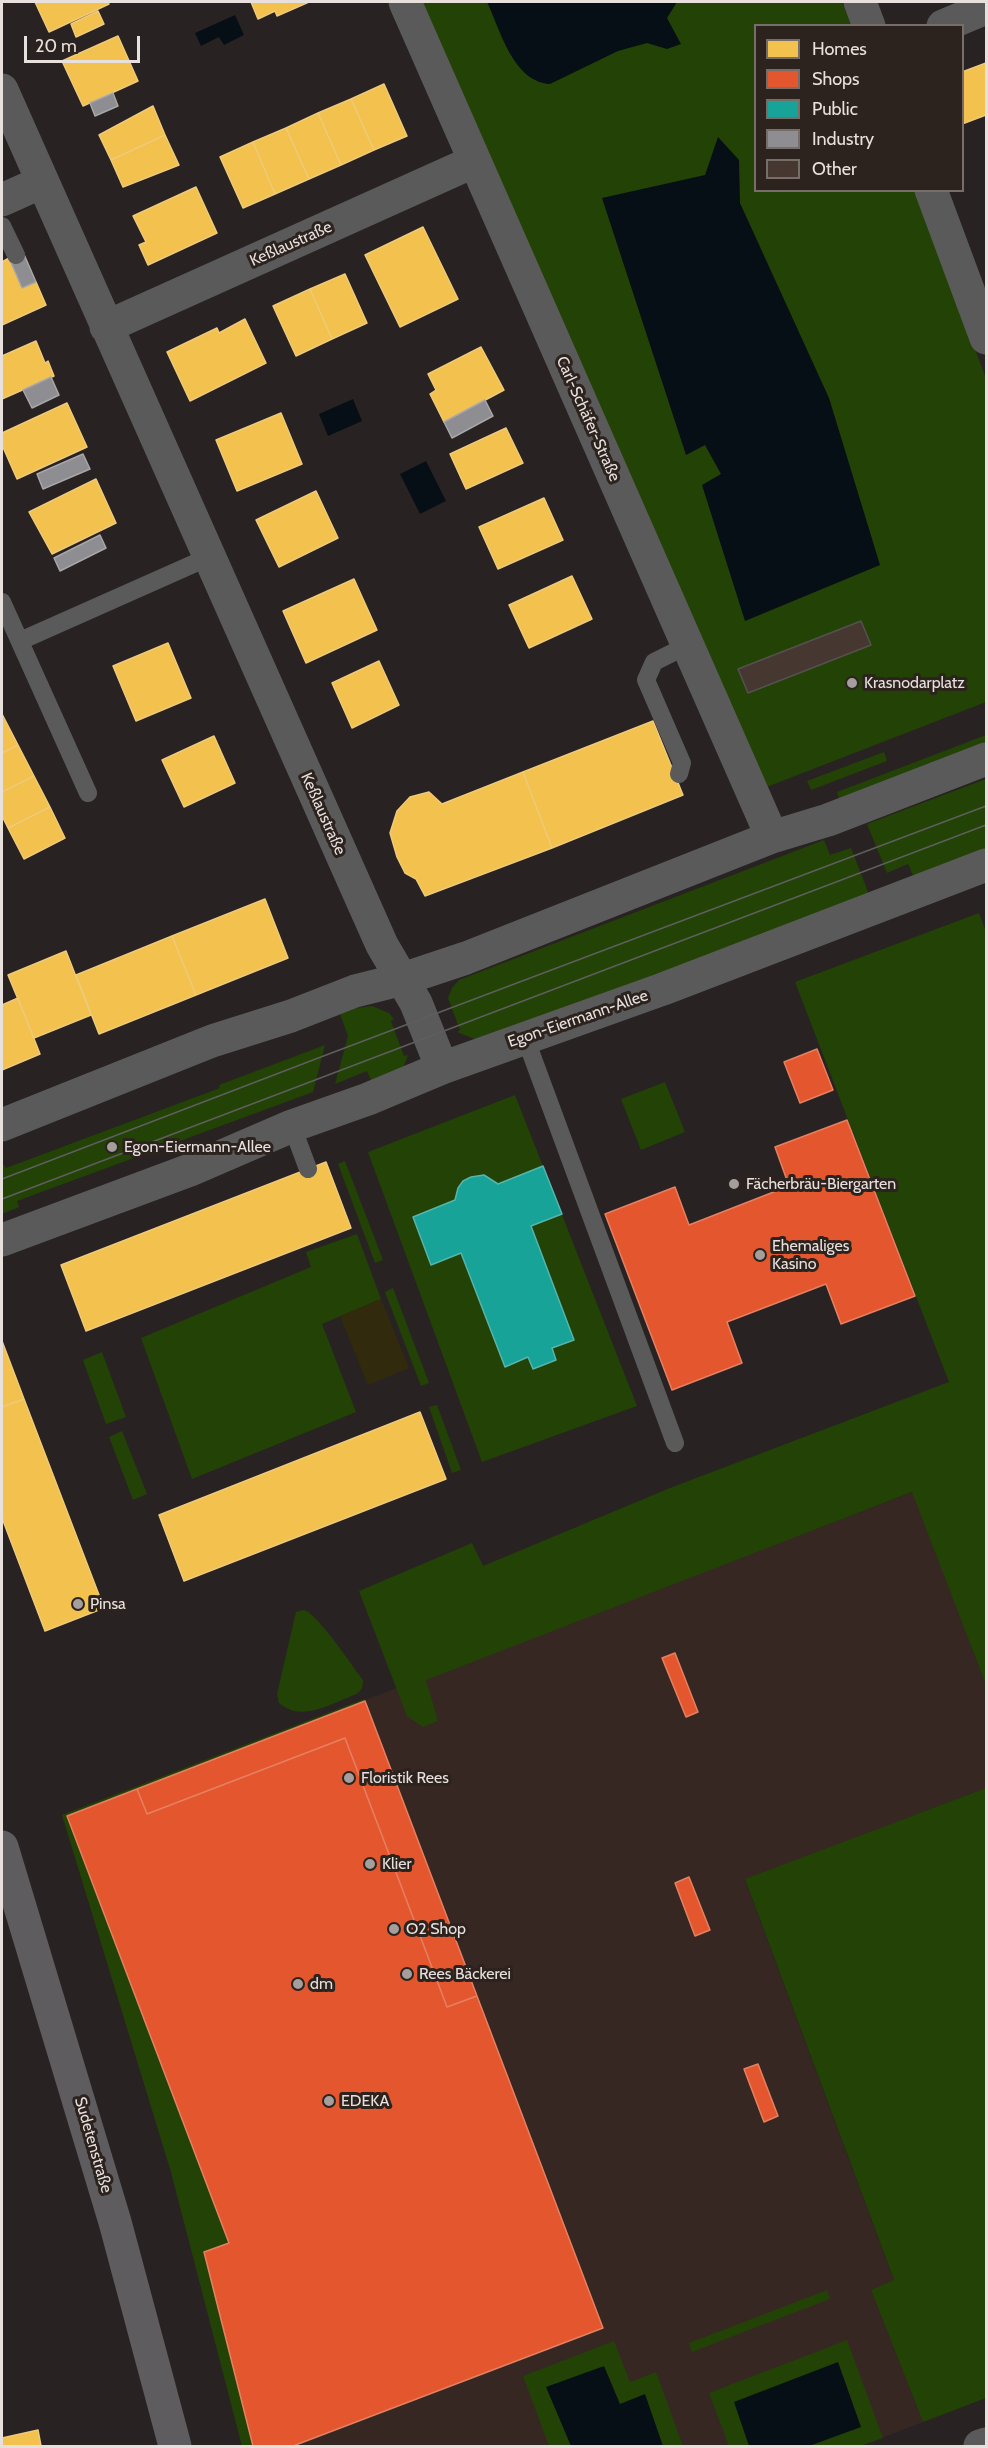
<!DOCTYPE html>
<meta charset="utf-8">
<style>
body{margin:0}
#map{position:relative;width:988px;height:2448px;overflow:hidden;background:#282322;font-family:Cabin,sans-serif}
canvas{display:block}
.frame{position:absolute;inset:0;border:3px solid #e7e0dd;pointer-events:none}
.legend{position:absolute;left:754px;top:24px;width:210px;height:168px;box-sizing:border-box;background:#2c221e;border:2px solid #776e6a;margin:0;padding:8px 10px;list-style:none;font-size:18px;color:#e7e0dd}
.legend li{display:flex;align-items:center;gap:12px;height:30px}
.legend b{width:30px;border:2px solid #776e6a}
.scale{position:absolute;left:24px;top:36px;width:116px;height:27px;box-sizing:border-box;border:3px solid #e7e0dd;border-top:0;padding-left:8px;font-size:18px;line-height:21px;white-space:nowrap;color:#e7e0dd;-webkit-text-stroke:4px #2c221e;paint-order:stroke}
</style>
<div id="map">
<canvas width="988" height="2448"></canvas>
<div class="frame"></div>
<ul class="legend">
<li><b style="height:16px;background:#f2c14e"></b>Homes</li>
<li><b style="height:16px;background:#e4572e"></b>Shops</li>
<li><b style="height:16px;background:#17a398"></b>Public</li>
<li><b style="height:16px;background:#8d8d92"></b>Industry</li>
<li><b style="height:16px;background:#463731"></b>Other</li>
</ul>
<div class="scale">20 m</div>
</div>
<script>
const ctx = document.querySelector('canvas').getContext('2d');
ctx.lineJoin = 'round';
function fill(path, color) {
  ctx.fillStyle = color;
  ctx.fill(path, 'evenodd');
}
function stroke(path, color, width, dash) {
  ctx.strokeStyle = color;
  ctx.lineWidth = width;
  ctx.lineCap = dash ? 'butt' : 'round';
  ctx.setLineDash(dash || []);
  ctx.stroke(path);
}
function drawText(font, color, halo, rows, align = 'center') {
  ctx.font = font + ' Cabin,sans-serif';
  ctx.lineWidth = 6;
  ctx.setLineDash([]);
  ctx.textBaseline = 'middle';
  ctx.strokeStyle = halo;
  ctx.fillStyle = color;
  for (const [text, x, y, turn = 0] of rows) {
    ctx.save();
    ctx.translate(x, y);
    ctx.rotate((+turn || 0) * Math.PI / 180);
    ctx.textAlign = isNaN(turn) ? turn : align;
    if (halo) ctx.strokeText(text, 0, 0);
    ctx.fillText(text, 0, 0);
    ctx.restore();
  }
}
fill(new Path2D(`
 M913,1492L986,1685V1788L745,1880L894,2281L871,2290L923,2422L860,2446H242L171,2172L62,1815Z`), '#362722');
fill(new Path2D(`
 M420,2H842L851,25L756,26V190L915,191L986,378V702L764,788Z
 M986,735V745L840,801L837,792Z
 M884,752L887,761L811,790L807,781Z
 M986,779V853L915,880L908,864L887,873L867,824Z
 M824,840L830,855L851,848L870,897L480,1041L457,1032L460,1030L448,998L452,988L459,980Z
 M979,913L986,932V1685L912,1492L426,1680L438,1721L423,1727L407,1716L359,1591L472,1543L483,1566L670,1488L949,1382L795,982Z
 M372,1006L389,1013L394,1019L391,1021L404,1056L408,1055L401,1074L374,1088L367,1071L335,1084L348,1036L340,1014L357,1008Z
 M325,1045L313,1092L17,1201L19,1207L2,1214V1162L6,1168L220,1088L219,1085Z
 M665,1082L685,1132L641,1150L621,1099Z
 M515,1095L637,1406L482,1462L368,1152Z
 M345,1161L383,1260L375,1263L338,1164Z
 M357,1234L381,1299L322,1324L356,1412L192,1479L141,1338L311,1267L306,1252Z
 M393,1288L429,1383L421,1386L385,1292Z
 M102,1352L126,1417L106,1424L83,1360Z
 M437,1405L461,1470L452,1473L429,1407Z
 M122,1431L147,1494L133,1500L109,1437Z
 M304,1610C317,1613 353,1667 363,1680C363,1688 361,1692 354,1695C330,1704 302,1723 279,1703L277,1694L296,1612Z
 M364,1699L365,1701L67,1816L229,2243L204,2252L253,2446H242L171,2172L62,1815Z
 M986,1788V2398L923,2422L871,2290L894,2280L745,1879Z
 M827,2290L830,2299L692,2352L689,2343Z
 M847,2340L883,2438L860,2446H729L709,2393Z
 M614,2341L630,2382L656,2372L683,2446H549L523,2376Z`), '#234205');
fill(new Path2D(`
 M381,1299L409,1368L368,1385L340,1316Z`), '#322a0d');
fill(new Path2D(`
 M487,2H677L667,18L681,44L667,49L647,43L618,51L550,84C513,82 500,29 487,2Z
 M235,15L244,35L224,45L219,37L201,46L195,33Z
 M718,137L739,160L740,203L829,398L880,565L745,621L702,485L721,474L705,445L686,455L602,198L705,175Z
 M353,399L362,421L328,436L319,414Z
 M426,461L446,501L420,514L400,474Z
 M838,2362L861,2427L809,2446H749L734,2402Z
 M604,2366L620,2404L645,2394L663,2446H571L546,2387Z`), '#060f16');
const homes = new Path2D(`
 M35,2H108L109,4L49,32Z
 M251,2H309L277,16L275,11L258,19Z
 M98,11L104,24L76,37L71,24Z
 M118,36L138,81L83,106L62,61Z
 M986,63V115L962,124V72Z
 M384,84L407,136L374,150L351,99Z
 M351,99L374,150L341,165L318,113Z
 M153,106L165,135L111,160L99,135Z
 M318,113L341,165L309,179L286,128Z
 M286,128L309,179L275,194L253,142Z
 M165,135L179,165L123,187L111,160Z
 M253,142L275,194L243,208L220,157Z
 M196,187L217,233L148,265L139,245L146,242L133,216Z
 M423,227L458,299L400,327L365,255Z
 M9,258L22,288L36,282L46,305L2,325V262Z
 M345,274L367,323L332,339L310,289Z
 M310,289L332,339L296,356L273,306Z
 M245,319L266,363L190,401L167,352L217,328L219,333Z
 M36,341L45,363L48,361L54,376L2,399V356Z
 M481,347L504,390L444,422L430,394L436,390L428,374Z
 M67,403L87,447L17,479L2,445V433Z
 M281,413L302,464L237,491L216,440Z
 M506,428L523,463L466,489L450,454Z
 M96,479L116,523L52,554L29,512Z
 M316,491L338,538L279,567L256,520Z
 M544,498L563,540L498,569L479,527Z
 M572,576L592,619L529,648L509,605Z
 M354,579L377,630L306,663L283,611Z
 M168,643L191,698L136,721L113,666Z
 M379,661L399,705L352,728L332,683Z
 M2,714L18,745L2,753Z
 M653,721L683,795L552,848L523,772Z
 M214,736L235,783L184,807L162,760Z
 M18,745L34,776L2,792V753Z
 M523,772L552,848L425,896L416,879L405,873L397,857L390,833L397,811L410,797L429,792L442,804Z
 M34,776L50,807L8,828L2,816V792Z
 M50,807L65,838L24,859L8,828Z
 M265,899L288,958L196,995L172,936Z
 M172,936L196,995L99,1034L76,975Z
 M66,951L91,1015L34,1038L8,975Z
 M18,998L40,1054L2,1070V1005Z
 M326,1162L351,1228L86,1331L61,1265Z
 M2,1341L24,1399L2,1407Z
 M24,1399L104,1608L45,1631L2,1518V1407Z
 M420,1412L446,1479L184,1581L159,1515Z
 M38,2430L41,2446H2V2438Z`);
fill(homes, '#f2c14e');
stroke(homes, '#efca79', 1.5);
const shops = new Path2D(`
 M817,1049L833,1090L800,1103L784,1062Z
 M847,1120L915,1296L841,1324L826,1284L727,1322L742,1363L672,1390L605,1214L675,1187L689,1225L789,1186L775,1147Z
 M675,1653L698,1712L686,1717L662,1658Z
 M365,1701L477,1996L447,2007L345,1738L147,1814L137,1789Z
 M345,1738L447,2007L477,1996L603,2328L293,2446H253L204,2252L229,2243L67,1816L137,1789L147,1814Z
 M689,1877L710,1930L695,1936L675,1883Z
 M758,2064L778,2116L764,2122L744,2069Z`);
fill(shops, '#e4572e');
stroke(shops, '#e58062', 1.5);
const public = new Path2D(`
 M543,1166L562,1214L531,1226L574,1340L552,1348L556,1360L533,1369L528,1357L505,1367L461,1253L431,1265L413,1217L455,1200L458,1188L463,1181L471,1177L484,1175L498,1184Z`);
fill(public, '#17a398');
stroke(public, '#55b5ad', 1.5);
const industry = new Path2D(`
 M113,93L118,106L95,116L90,103Z
 M23,252L36,282L22,288L9,258Z
 M51,377L59,395L32,408L23,390Z
 M485,400L493,416L452,438L444,422Z
 M83,454L90,469L43,489L37,474Z
 M100,535L106,548L60,571L54,558Z`);
fill(industry, '#8d8d92');
stroke(industry, '#a8a6a8', 1.5);
const building = new Path2D(`
 M861,621L871,645L748,693L738,669Z`);
fill(building, '#463731');
stroke(building, '#555150', 1.5);
stroke(new Path2D(`
 M2,226L16,255
 M2,602L88,793
 M20,641L209,557
 M679,774L682,763L646,680L654,662L688,645
 M525,1037L675,1443
 M292,1126L308,1169`), '#5b5a5b', 18);
stroke(new Path2D(`
 M405,2L772,837
 M860,2L869,26
 M943,26L986,8
 M2,90L382,945L416,1003L442,1068
 M931,190L986,338
 M2,200L42,182
 M106,327L475,161
 M2,1125L212,1041L291,1016L355,991L403,979L466,958L772,837L828,820L986,759
 M2,1240L190,1170L292,1126L368,1099L442,1068L663,989L986,865
 M980,2446L986,2444`), '#5b5a5b', 33);
stroke(new Path2D(`
 M2,1847L115,2222L175,2446`), '#5e5c5e', 33);
stroke(new Path2D(`
 M2,1179C329,1052 659,931 986,806
 M2,1199L986,825`), '#5f5e5e', 1.5);
for (const [x, y, r, color] of [
 [852,683,6,"#a49e9c"],
 [112,1147,6,"#a49e9c"],
 [734,1184,6,"#a49e9c"],
 [760,1255,6,"#a49e9c"],
 [78,1604,6,"#a49e9c"],
 [349,1778,6,"#a49e9c"],
 [370,1864,6,"#a49e9c"],
 [394,1929,6,"#a49e9c"],
 [407,1974,6,"#a49e9c"],
 [298,1984,6,"#a49e9c"],
 [329,2101,6,"#a49e9c"]
]) {
  const dot = new Path2D();
  dot.arc(x, y, r, 0, 2 * Math.PI);
  ctx.fillStyle = color;
  ctx.fill(dot);
  stroke(dot, '#2c221e', 2);
}
drawText('16px', '#e7e0dd', '#2c221e', [
 ["Keßlaustraße",291,244,-24],
 ["Carl-Schäfer-Straße",588,419,66],
 ["Keßlaustraße",323,814,66],
 ["Egon-Eiermann-Allee",578,1019,-19],
 ["Sudetenstraße",93,2145,74]
]);
drawText('16px', '#e7e0dd', '#2c221e', [
 ["Krasnodarplatz",864,683],
 ["Egon-Eiermann-Allee",124,1147],
 ["Fächerbräu-Biergarten",746,1184],
 ["Ehemaliges",772,1246],
 ["Kasino",772,1264],
 ["Pinsa",90,1604],
 ["Floristik Rees",361,1778],
 ["Klier",382,1864],
 ["O2 Shop",406,1929],
 ["Rees Bäckerei",419,1974],
 ["dm",310,1984],
 ["EDEKA",341,2101]
], 'left');
</script>
